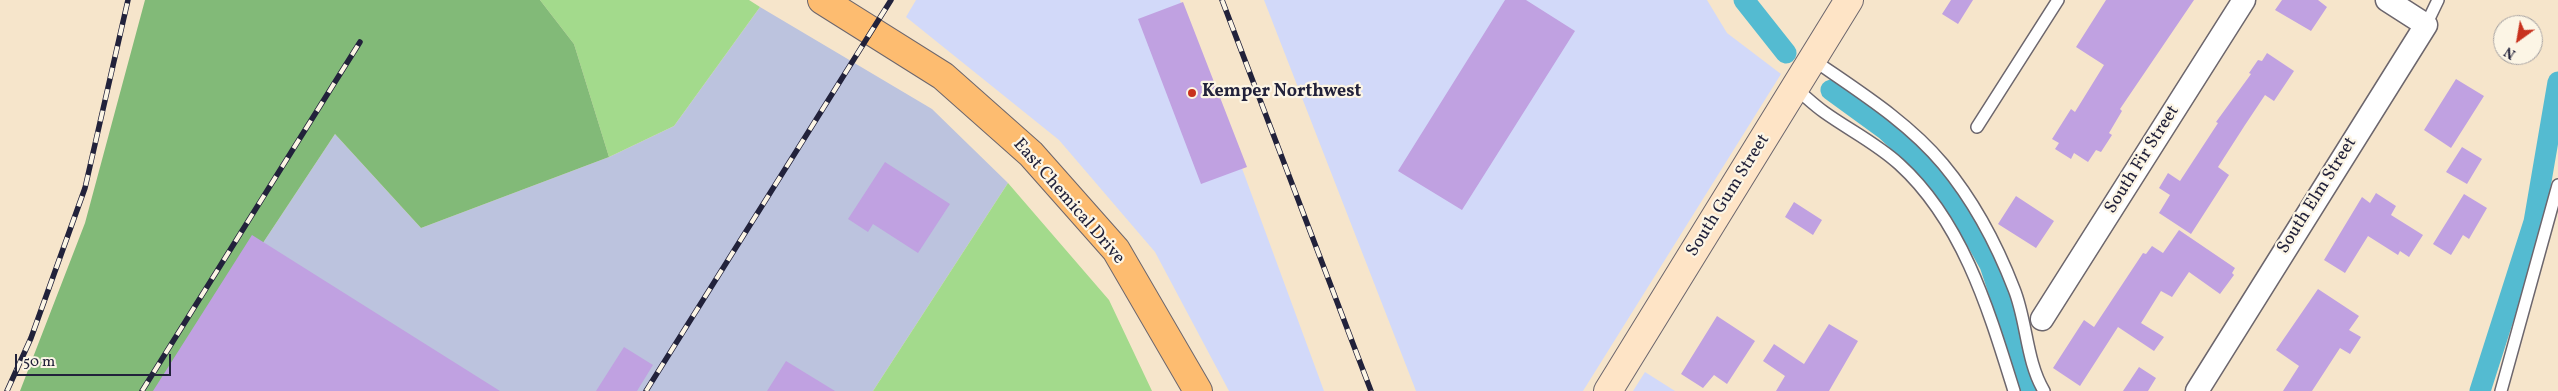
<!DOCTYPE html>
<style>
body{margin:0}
#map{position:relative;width:2558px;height:391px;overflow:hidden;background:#f6e5cb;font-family:Vollkorn,serif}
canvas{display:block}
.north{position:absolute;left:2493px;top:15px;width:50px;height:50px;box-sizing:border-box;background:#fcf5e5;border:1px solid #a5a1a1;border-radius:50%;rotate:212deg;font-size:14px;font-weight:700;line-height:20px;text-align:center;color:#22223b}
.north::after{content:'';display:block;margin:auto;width:18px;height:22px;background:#c8321e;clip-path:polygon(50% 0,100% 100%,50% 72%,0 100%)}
.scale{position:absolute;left:15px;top:354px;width:156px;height:22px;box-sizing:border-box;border:2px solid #22223b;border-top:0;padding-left:6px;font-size:15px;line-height:18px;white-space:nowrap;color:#22223b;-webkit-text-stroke:4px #fcf5e5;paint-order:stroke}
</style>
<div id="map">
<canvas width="2558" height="391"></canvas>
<div class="north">N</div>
<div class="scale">50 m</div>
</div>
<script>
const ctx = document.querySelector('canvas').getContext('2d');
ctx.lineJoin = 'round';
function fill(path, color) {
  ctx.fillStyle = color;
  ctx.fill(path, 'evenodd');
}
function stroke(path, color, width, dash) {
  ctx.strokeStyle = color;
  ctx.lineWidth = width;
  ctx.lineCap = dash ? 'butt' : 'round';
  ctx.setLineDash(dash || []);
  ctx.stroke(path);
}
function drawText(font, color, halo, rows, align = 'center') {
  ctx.font = font + ' Vollkorn,serif';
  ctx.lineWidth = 4.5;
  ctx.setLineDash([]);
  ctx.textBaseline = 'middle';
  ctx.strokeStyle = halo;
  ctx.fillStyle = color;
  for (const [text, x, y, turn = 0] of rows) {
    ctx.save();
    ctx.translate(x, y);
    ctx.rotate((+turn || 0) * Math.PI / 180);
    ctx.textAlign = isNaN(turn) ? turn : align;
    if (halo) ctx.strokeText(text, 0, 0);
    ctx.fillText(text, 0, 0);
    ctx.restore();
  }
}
fill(new Path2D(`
 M916,0H1180L1324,391H1229L1155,252L1059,140L906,17Z
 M1264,0H1707L1727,33L1781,74L1583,391H1416Z
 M1645,372L1675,391H1633Z`), '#d2d9f9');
fill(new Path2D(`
 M760,7L932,109L1008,183L873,391H165L335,134L421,228L609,157L674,126Z`), '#bcc3de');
fill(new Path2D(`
 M540,0H749L760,7L674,126L609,157L574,44Z
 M1008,183L1109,300L1152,391H873Z`), '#a3da8c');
fill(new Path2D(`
 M145,0H540L574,44L609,157L421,228L335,134L165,391H20L85,223Z`), '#82ba78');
stroke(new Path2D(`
 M1744,0L1786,53
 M1831,90L1886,130L1929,170L1961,213L1990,265L2008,319L2024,381L2029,391
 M2480,391L2534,222L2558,82`), '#54bbd1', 21);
fill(new Path2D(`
 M1505,0H1526L1575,31L1462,210L1398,171Z
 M1951,0H1973L1958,24L1942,14Z
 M2106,0H2194L2120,109L2122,111L2109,133L2112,135L2101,152L2096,150L2088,162L2074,153L2071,159L2055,149L2059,143L2052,139L2071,109L2075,112L2104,65L2076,47Z
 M2282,0H2318L2327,7L2311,31L2275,10Z
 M1183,2L1247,167L1201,184L1138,19Z
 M2267,53L2294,71L2274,101L2265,95L2245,125L2218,167L2229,175L2191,234L2159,213L2170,195L2159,188L2168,173L2180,181L2218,123L2216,122L2251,74L2249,73L2258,60L2262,61Z
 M2456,79L2484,96L2451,148L2424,130Z
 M2462,147L2482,159L2467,184L2446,172Z
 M885,162L950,204L918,253L873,224L868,232L848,219Z
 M2376,193L2396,206L2391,215L2423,235L2409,257L2400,251L2398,255L2368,236L2345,273L2324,260L2362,197L2370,203Z
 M2464,194L2487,208L2469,239L2463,235L2451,255L2433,244Z
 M2016,196L2054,221L2036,248L1998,224Z
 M1794,202L1822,220L1813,235L1785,217Z
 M2179,230L2235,268L2232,273L2234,275L2220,294L2189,272L2172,297L2161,291L2141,323L2164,337L2154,351L2118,327L2080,386L2053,368L2084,320L2094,327L2143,253L2146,254L2152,246L2163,253Z
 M252,235L500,391H153Z
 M2318,289L2359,316L2349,330L2361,337L2350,354L2340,348L2312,391H2283L2299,366L2276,350Z
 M1717,316L1755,341L1727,384L1714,375L1703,388L1681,374Z
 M1829,324L1858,341L1829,391H1776L1785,376L1763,361L1774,344L1804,364Z
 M624,347L653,365L637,391H596Z
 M786,361L835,391H767Z
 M2139,367L2156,378L2148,391H2123Z`), '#c0a1e1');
const lane = new Path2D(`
 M2426,25L2438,0
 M1812,59C1858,91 1907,121 1943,164C1973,200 1997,245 2014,289C2027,321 2026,361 2044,391
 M1795,88C1805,96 1814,105 1824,112C1849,130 1876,143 1899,164C1963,222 1989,311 2014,391
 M1977,127L2058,0
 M2501,391L2558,185`);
const street = new Path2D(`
 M2042,319L2244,0
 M2197,391L2426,25L2387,0`);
const secondary = new Path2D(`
 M1608,391L1849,0`);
const primary = new Path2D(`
 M822,0L943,76L1031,154L1116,250L1198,391`);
stroke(lane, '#6c666d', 14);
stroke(street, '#6c666d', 25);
stroke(secondary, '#6c666d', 30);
stroke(primary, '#6c666d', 30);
stroke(lane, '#fff', 11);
stroke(street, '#fff', 22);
stroke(secondary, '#fee4c6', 28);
stroke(primary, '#fdbc70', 28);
const rail = new Path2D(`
 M1222,0L1371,391
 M7,391L31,338L85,188L128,0
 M142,391L360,42
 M646,391L891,0`);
stroke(rail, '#22223b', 5.5);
stroke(rail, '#fcf5e5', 4, [11]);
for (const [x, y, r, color] of [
 [1192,93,5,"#c8321e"]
]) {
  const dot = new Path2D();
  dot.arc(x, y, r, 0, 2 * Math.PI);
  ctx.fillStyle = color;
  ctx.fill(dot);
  stroke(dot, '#fcf5e5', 2);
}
drawText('bold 18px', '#22223b', '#fcf5e5', [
 ["Kemper Northwest",1202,93]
], 'left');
drawText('18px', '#22223b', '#fcf5e5', [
 ["South Fir Street",2143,160,-58],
 ["South Gum Street",1729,196,-58],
 ["South Elm Street",2318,196,-58],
 ["East Chemical Drive",1068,202,49]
]);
</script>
